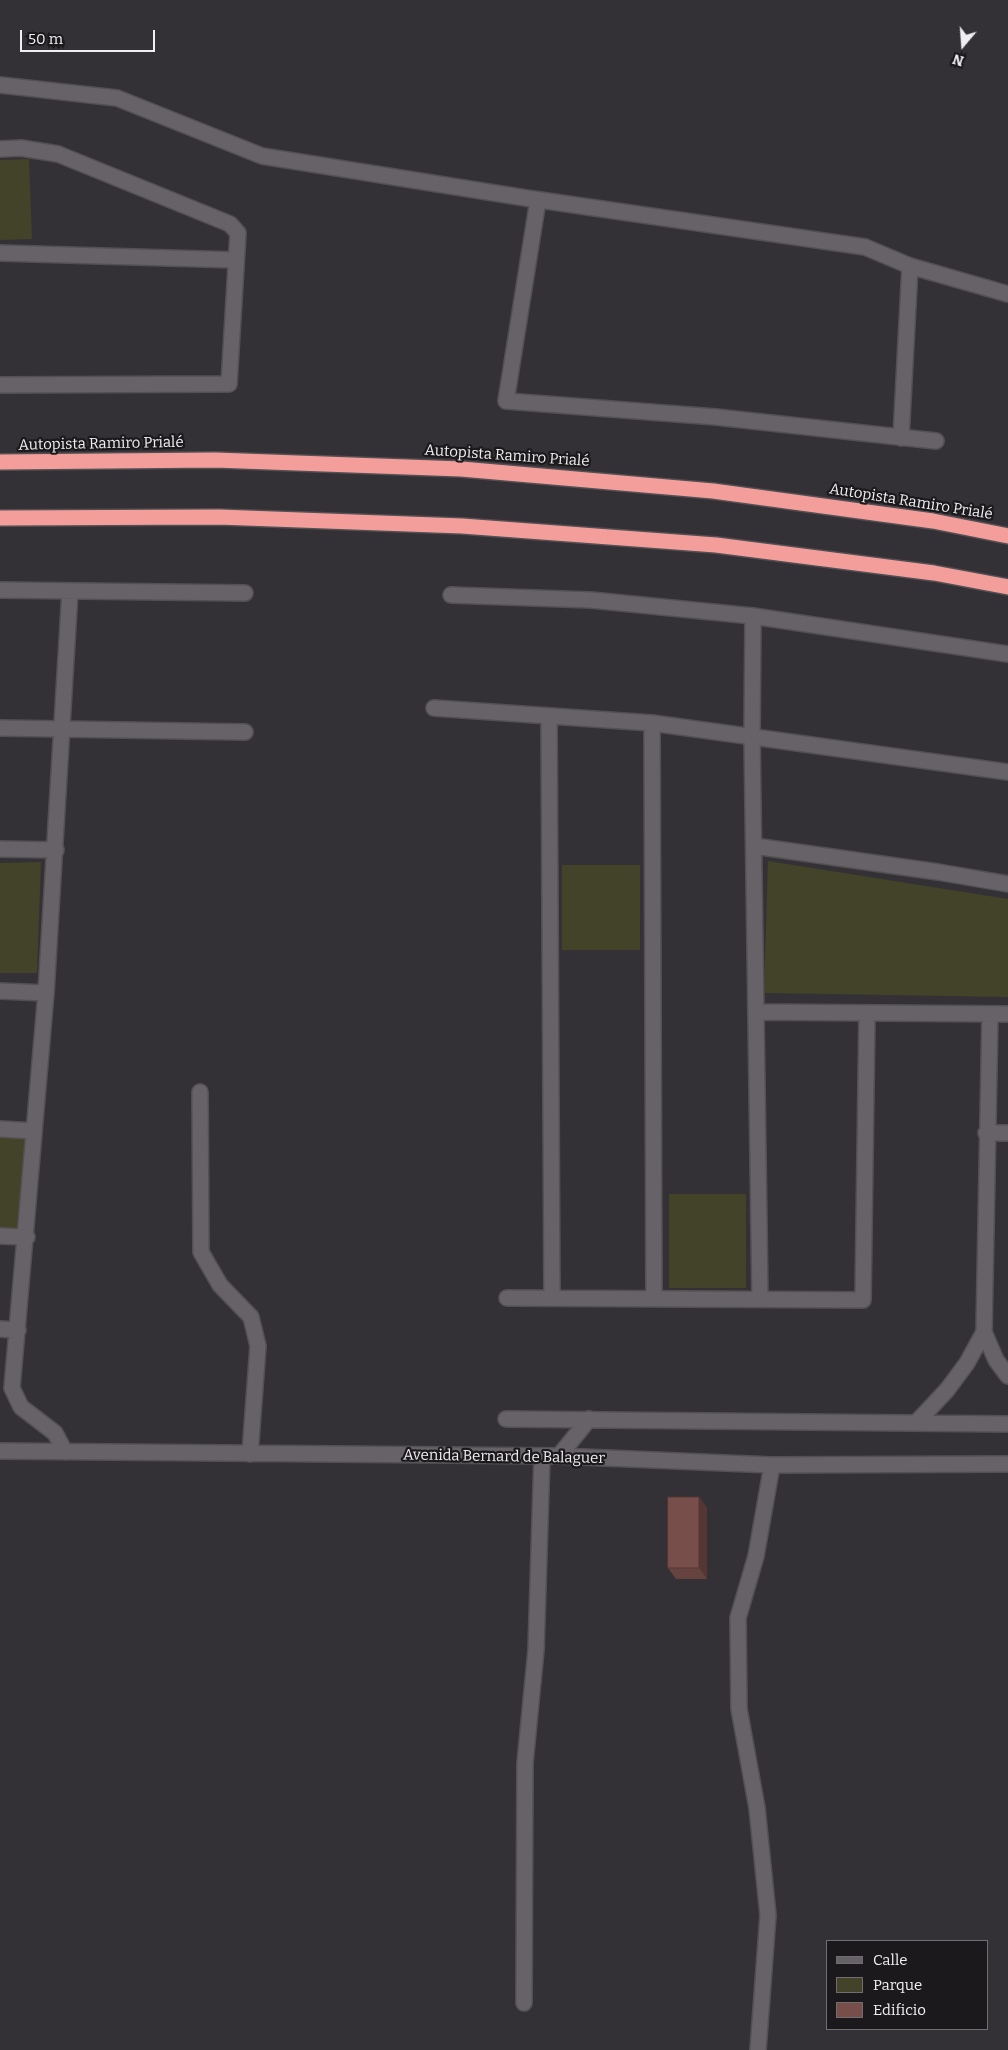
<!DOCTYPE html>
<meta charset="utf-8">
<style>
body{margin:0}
#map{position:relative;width:1008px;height:2050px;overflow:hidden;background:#343136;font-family:Bitter,serif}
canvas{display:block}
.legend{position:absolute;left:826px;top:1940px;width:162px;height:90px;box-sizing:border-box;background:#1b191c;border:1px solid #716e72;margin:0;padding:6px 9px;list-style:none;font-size:15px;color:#f1eef2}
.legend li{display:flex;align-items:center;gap:10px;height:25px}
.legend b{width:25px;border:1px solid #716e72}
.north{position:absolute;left:938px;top:20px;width:50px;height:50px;-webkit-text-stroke:4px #1b191c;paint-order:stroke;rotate:198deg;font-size:14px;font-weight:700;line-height:20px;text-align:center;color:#f1eef2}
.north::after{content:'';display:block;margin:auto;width:18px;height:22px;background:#f1eef2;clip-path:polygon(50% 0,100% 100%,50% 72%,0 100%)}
.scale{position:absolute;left:20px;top:30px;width:135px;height:22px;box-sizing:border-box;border:2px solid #f1eef2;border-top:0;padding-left:6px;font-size:15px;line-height:18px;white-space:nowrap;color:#f1eef2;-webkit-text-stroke:4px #1b191c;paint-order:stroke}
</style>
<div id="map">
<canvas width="1008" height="2050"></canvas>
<ul class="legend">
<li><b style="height:6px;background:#676268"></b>Calle</li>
<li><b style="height:14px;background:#424328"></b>Parque</li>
<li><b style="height:14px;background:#784e4a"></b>Edificio</li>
</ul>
<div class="north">N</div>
<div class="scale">50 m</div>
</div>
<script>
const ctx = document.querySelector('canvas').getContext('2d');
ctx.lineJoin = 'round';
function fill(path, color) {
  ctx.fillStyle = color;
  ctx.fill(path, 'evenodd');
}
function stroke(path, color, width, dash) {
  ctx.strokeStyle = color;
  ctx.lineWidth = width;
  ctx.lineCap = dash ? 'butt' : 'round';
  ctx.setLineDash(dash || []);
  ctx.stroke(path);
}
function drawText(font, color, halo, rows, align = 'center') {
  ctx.font = font + ' Bitter,serif';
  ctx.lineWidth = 4.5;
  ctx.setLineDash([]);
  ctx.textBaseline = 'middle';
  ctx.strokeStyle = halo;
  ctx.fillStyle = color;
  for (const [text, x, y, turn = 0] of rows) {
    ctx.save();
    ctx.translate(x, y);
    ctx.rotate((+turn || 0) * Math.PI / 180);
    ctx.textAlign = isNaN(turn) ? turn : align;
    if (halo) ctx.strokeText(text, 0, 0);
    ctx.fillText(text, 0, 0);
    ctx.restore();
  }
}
fill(new Path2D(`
 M29,159L32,239L0,240V160Z
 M768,861L1008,899V997L764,993Z
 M41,862L37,973H0V863Z
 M562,865H640V950H562Z
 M0,1136L27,1138L18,1228H0Z
 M669,1194H746V1288H669Z`), '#424328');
const minor = new Path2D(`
 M0,85L117,98L262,156L526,198L865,247L910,266L1008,294
 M0,149L21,148L58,154L230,224L238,233L229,384L0,385
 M538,200L506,401L716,417L936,441
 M0,253L236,260
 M901,438L910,266
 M0,590L245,593
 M451,595L591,600L753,616L1008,654
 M753,616L752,736L760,1299
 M434,708L652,723L1008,772
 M549,716L552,1298
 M652,723L654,1299
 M0,728L245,732
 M754,846L938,872L1008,884
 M0,849L56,850
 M0,991L46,993
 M756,1012L1008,1014
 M990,1014L984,1332L996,1360L1008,1376
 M200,1092L201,1252L220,1285L251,1317L258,1346L250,1454
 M0,1129L34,1131
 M986,1133H1008
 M0,1236L27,1237
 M507,1298L863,1300L867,1013
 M0,1329L18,1330
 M506,1419L1008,1424
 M916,1423L947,1390L967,1363L984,1332
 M0,1451L559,1456L772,1465L1008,1464
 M65,1452L55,1433L21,1407L12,1388L46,993L70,591
 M559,1456L589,1419
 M524,2003L525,1763L536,1650L542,1456
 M758,2050L768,1915L757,1808L739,1709L738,1618L756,1556L772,1465`);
const highway = new Path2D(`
 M0,462L215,460L461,469L713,491L933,521L1008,536
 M0,518L219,517L462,526L716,545L934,573L1008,587`);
stroke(minor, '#535054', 18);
stroke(highway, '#535054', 18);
stroke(minor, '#676268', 15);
stroke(highway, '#f49e9b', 15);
fill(new Path2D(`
 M699,1497L707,1508V1579H676L668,1568Z`), '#674340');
fill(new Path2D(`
 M699,1497L707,1508V1579L699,1568Z`), '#543734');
const building = new Path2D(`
 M668,1497H699V1568H668Z`);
fill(building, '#784e4a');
stroke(building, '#543734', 1);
drawText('15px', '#f1eef2', '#1b191c', [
 ["Autopista Ramiro Prialé",101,444,-1],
 ["Autopista Ramiro Prialé",507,456,4],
 ["Autopista Ramiro Prialé",911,502,9],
 ["Avenida Bernard de Balaguer",504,1457,1]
]);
</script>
